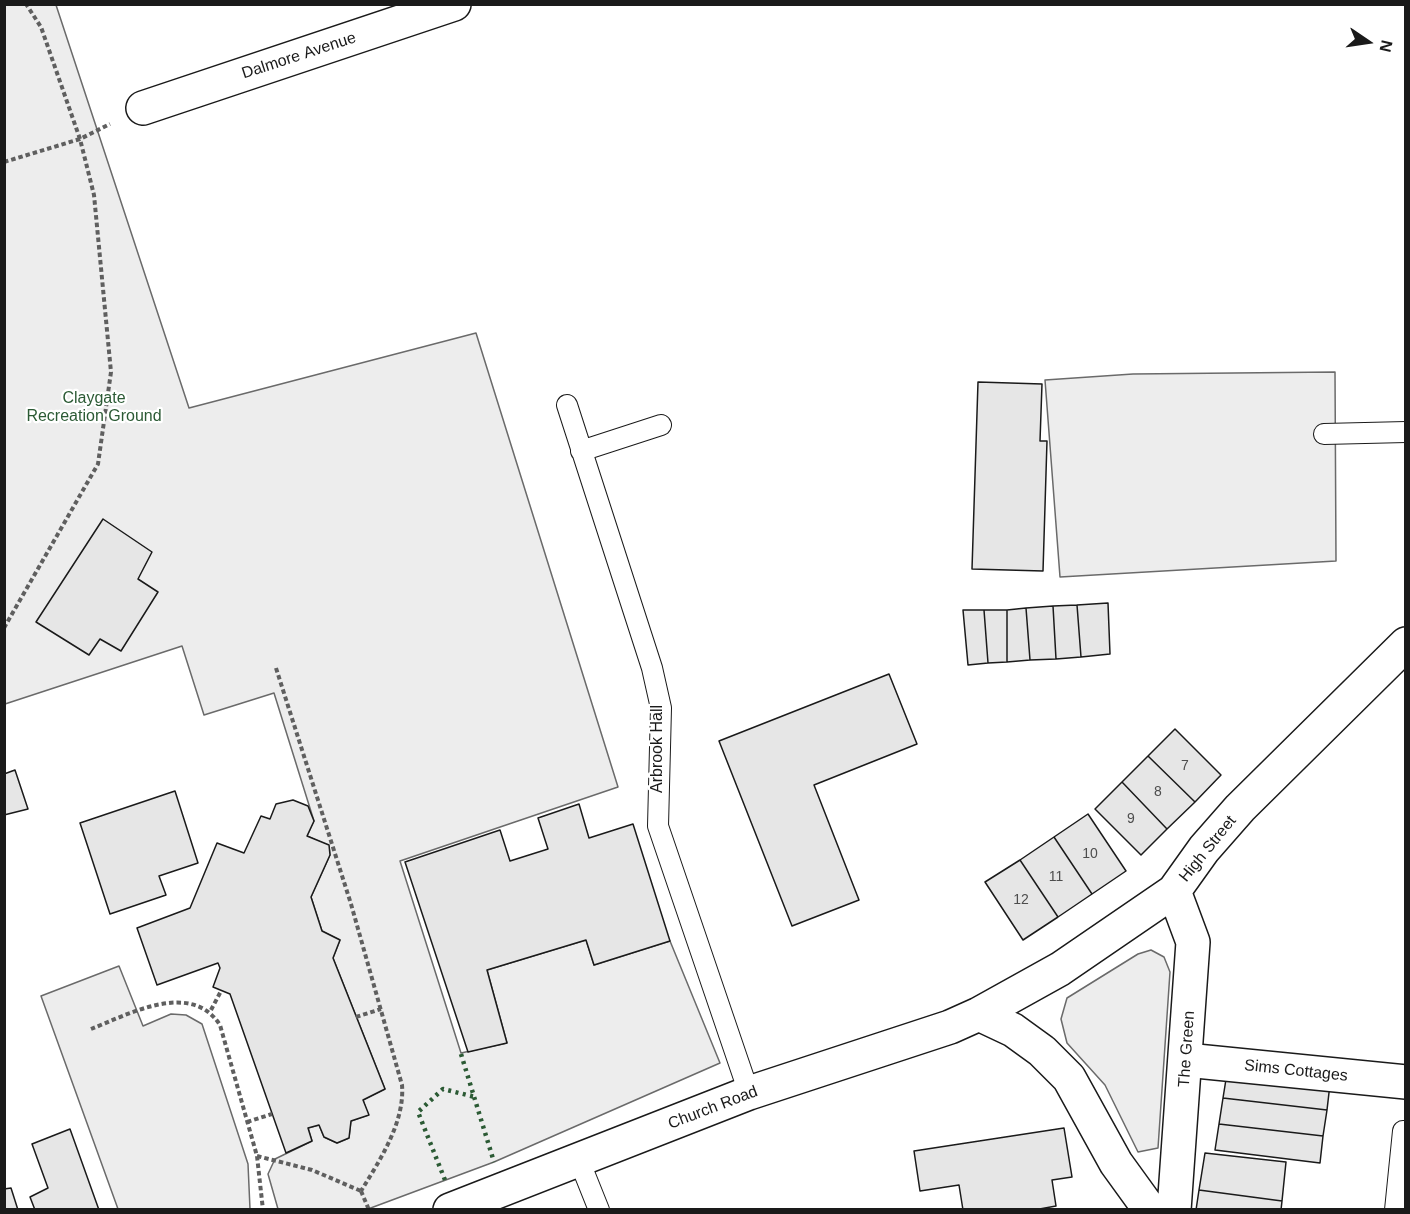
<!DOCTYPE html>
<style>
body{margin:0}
#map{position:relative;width:1410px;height:1214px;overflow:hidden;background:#fff;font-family:Arial,sans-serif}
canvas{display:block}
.frame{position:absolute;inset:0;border:6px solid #1a1a1a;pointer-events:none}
.north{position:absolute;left:1338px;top:12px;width:60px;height:60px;-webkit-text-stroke:4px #fff;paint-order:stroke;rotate:103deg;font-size:16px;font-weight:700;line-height:24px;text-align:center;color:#1a1a1a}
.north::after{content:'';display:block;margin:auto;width:21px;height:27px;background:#1a1a1a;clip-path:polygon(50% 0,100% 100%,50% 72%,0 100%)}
</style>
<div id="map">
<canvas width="1410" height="1214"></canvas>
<div class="frame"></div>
<div class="north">N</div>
</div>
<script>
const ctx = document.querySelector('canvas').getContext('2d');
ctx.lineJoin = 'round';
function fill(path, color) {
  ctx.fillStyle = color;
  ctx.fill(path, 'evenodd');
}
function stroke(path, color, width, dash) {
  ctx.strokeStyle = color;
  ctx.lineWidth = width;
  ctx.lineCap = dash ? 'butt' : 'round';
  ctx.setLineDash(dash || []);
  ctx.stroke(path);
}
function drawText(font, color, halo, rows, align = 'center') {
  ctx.font = font + ' Arial,sans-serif';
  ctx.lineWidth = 4.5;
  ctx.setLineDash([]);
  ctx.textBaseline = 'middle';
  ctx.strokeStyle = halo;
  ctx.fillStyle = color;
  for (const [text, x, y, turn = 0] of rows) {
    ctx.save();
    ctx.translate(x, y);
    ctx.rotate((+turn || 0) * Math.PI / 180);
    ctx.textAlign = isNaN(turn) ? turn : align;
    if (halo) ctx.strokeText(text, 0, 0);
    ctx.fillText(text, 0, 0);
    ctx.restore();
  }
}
const built = new Path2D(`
 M4,5H56L189,408L476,333L618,787L400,861L461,1053L507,1043L487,970L586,940L594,965L670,941L720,1063L494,1162L368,1209H278L268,1174L275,1159L312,1141L308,1128L319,1125L324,1137L337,1143L349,1138L351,1121L368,1115L363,1100L385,1089L333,958L340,940L322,931L311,897L330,855L329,846L307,836L314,821L274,693L204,715L182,646L5,704Z
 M1335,372L1336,561L1060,577L1045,380L1133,374Z
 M1151,950L1164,957L1170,972L1158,1148L1138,1152L1105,1085L1067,1043L1061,1019L1067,998L1138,954Z
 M119,966L143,1026L171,1014L186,1015L202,1024L248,1164L250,1209H118L41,996Z`);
fill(built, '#ededed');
stroke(built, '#6a6a6a', 1.5);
const building = new Path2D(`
 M978,382L1042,384L1040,441H1047L1043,571L972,569Z
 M103,519L152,552L138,579L158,592L121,651L100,639L89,655L36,622Z
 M1108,603L1110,654L1081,657L1077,605Z
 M1077,605L1081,657L1056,659L1053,606Z
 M1053,606L1056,659L1030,660L1026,608Z
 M1026,608L1030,660L1007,662V610Z
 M963,610H984L988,663L968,665Z
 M984,610H1007V662L988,663Z
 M889,674L917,744L814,785L859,900L792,926L719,741Z
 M1175,729L1221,775L1195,802L1148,756Z
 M1148,756L1195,802L1167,829L1122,782Z
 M15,770L28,809L4,815V774Z
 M1122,782L1167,829L1141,855L1095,809Z
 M175,791L198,863L159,876L166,895L110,914L80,823Z
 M293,800L308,806L314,821L307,836L329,845L330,855L311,897L322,931L340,940L333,958L385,1089L363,1100L369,1115L351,1121L349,1138L337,1143L324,1137L319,1125L308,1128L312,1141L286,1153L230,994L213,987L220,968L218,963L157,985L137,928L190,908L217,843L244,853L261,816L270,819L276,804Z
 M579,804L589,838L633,824L670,941L594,965L586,940L487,970L507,1043L468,1052L405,862L500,830L510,861L548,849L538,818Z
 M1088,814L1126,871L1092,894L1054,837Z
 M1054,837L1092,894L1058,917L1020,860Z
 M1020,860L1058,917L1023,940L985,882Z
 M1227,1073L1330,1084L1327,1110L1223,1098Z
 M1223,1098L1327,1110L1323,1136L1219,1124Z
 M1219,1124L1323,1136L1320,1163L1215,1150Z
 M1064,1128L1072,1177L1052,1180L1056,1206L1034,1210H963L959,1185L920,1191L914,1151Z
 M70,1129L99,1210H35L30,1197L48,1188L32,1144Z
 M1205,1153L1286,1162L1282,1201L1199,1190Z
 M11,1188L18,1210H4V1189Z
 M1199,1190L1282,1201L1281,1210H1196Z`);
fill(building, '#e6e6e6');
stroke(building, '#1a1a1a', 1.5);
const lane = new Path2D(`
 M567,405L652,668L661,708L658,826L749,1093
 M1324,434L1406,432
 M581,451L661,425
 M579,1160L599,1210
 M1395,1210L1403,1131`);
const street = new Path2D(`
 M143,108L454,4
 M1186,1060L1406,1082`);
const secondary = new Path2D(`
 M979,1014L1013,1030L1042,1051L1069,1078L1116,1163L1150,1210
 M450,1210L749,1093L950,1027L979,1014L1060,969L1174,891L1204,849L1240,808L1406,644
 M1174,1210L1193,942L1174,891`);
stroke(lane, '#1a1a1a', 22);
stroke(street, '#1a1a1a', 36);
stroke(secondary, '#1a1a1a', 36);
stroke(new Path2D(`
 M4,162L80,139L110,124
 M4,628L98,464L111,372L94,195L80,139L41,27L26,4
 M276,668L351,904L402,1085C405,1122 380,1160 361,1191
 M211,1010L221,991
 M356,1017L381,1009
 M91,1029C129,1014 191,980 220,1025L257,1156L263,1210
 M247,1122L272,1114
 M257,1156L312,1170L361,1191
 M361,1191L369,1210`), '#5f5f5f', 4, [4.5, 3]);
stroke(lane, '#fff', 20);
stroke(street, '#fff', 33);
stroke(secondary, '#fff', 33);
stroke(new Path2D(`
 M461,1054L494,1162
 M445,1180L418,1112L443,1089L475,1097`), '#2b5a34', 4.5, [3, 4.5]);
drawText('14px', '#4d4d4d', null, [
 ["7",1185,766],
 ["8",1158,792],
 ["9",1131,819],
 ["10",1090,854],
 ["11",1056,877],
 ["12",1021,900]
]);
drawText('16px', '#1a1a1a', '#fff', [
 ["Dalmore Avenue",299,56,-18],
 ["Arbrook Hall",658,749,-90],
 ["High Street",1208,849,-51],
 ["The Green",1187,1049,-86],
 ["Sims Cottages",1296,1071,6],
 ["Church Road",713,1108,-21]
]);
drawText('16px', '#2b5a34', '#fff', [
 ["Claygate",94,399],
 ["Recreation Ground",94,417]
]);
</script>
